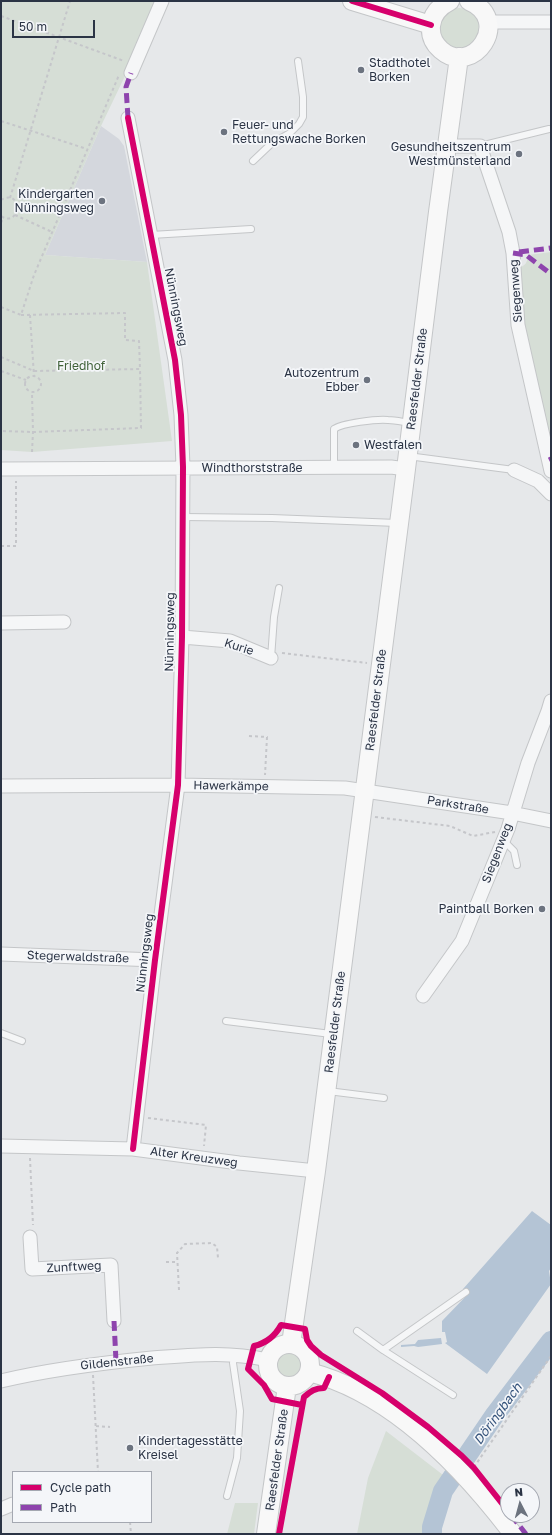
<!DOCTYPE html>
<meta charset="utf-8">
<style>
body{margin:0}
#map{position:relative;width:552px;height:1535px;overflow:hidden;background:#e6e8ea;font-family:"Golos Text",sans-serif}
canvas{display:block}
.frame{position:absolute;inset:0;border:2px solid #2b3445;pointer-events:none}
.legend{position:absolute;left:12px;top:1471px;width:140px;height:52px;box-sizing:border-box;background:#f4f6f9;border:1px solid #a4a8b1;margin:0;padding:5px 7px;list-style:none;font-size:12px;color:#2b3445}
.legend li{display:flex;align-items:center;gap:8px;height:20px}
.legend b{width:20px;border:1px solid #a4a8b1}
.north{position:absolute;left:500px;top:1483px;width:40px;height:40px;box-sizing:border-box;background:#f4f6f9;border:1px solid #a4a8b1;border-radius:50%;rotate:354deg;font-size:11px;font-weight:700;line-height:16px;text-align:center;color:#2b3445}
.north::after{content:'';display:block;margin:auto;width:14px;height:18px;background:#6c737f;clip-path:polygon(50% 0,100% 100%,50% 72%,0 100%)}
.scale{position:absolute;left:12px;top:20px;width:83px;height:18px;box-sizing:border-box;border:2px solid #2b3445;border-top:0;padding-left:5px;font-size:12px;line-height:14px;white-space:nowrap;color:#2b3445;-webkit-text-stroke:3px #f4f6f9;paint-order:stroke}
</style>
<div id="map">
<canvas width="552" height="1535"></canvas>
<div class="frame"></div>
<ul class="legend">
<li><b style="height:5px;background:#d6006c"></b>Cycle path</li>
<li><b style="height:5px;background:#8e44ad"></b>Path</li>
</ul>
<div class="north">N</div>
<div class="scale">50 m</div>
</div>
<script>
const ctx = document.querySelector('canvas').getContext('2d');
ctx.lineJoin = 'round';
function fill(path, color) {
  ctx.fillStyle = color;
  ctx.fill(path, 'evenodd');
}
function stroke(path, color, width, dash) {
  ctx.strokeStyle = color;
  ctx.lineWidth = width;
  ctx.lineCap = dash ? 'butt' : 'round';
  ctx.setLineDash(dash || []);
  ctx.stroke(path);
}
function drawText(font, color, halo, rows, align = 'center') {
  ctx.font = font + ' "Golos Text",sans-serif';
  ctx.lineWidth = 3.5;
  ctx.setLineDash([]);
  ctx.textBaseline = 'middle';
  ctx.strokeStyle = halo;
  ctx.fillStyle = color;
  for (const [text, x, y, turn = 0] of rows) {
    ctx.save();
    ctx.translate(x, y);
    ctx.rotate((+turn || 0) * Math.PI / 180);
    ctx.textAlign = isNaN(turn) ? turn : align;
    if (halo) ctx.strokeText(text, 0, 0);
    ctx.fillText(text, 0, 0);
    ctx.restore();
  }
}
fill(new Path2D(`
 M101,126L119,139L124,146L147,262L45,255Z`), '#d4d7dd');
fill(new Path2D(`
 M1,1H155L136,53L101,126L45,255L147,262L172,441L32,452L1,450Z
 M439 28a20 20 0 1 1 40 0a20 20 0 1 1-40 0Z
 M551,252V457L528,354L517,268C526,266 527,263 528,255Z
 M275 1366a14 14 0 1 1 28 0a14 14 0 1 1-28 0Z
 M386,1431L447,1478L437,1492L426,1534H357L368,1478Z
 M235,1503H258L254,1534H227Z`), '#d6ded6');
fill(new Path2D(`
 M532,1211L551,1225V1268L549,1271L551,1284L487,1374L445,1343L447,1342L445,1332H442V1321L468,1294L463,1289Z
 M441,1338L442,1344L418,1347L414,1346L401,1347V1345L415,1344L418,1340Z`), '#b4c4d5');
stroke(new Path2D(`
 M432,1534V1527L443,1491L494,1416L551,1341`), '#b4c4d5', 20);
const service = new Path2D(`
 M480,146L549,129
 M253,161L272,143L290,133L299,124L303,117V97L298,61
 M151,235L251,229
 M408,456L514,470
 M334,468V429C342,423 377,419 388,420C395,420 403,422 410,423
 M183,517L272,518L397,523
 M271,658L274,617L279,588
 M503,840L514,851L517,865
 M226,1021L331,1034
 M1,1033L22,1041
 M328,1091L384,1098
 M357,1331L383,1350L453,1395
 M383,1350L466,1292
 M227,1496L237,1458L240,1411L233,1363L234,1354`);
const minor = new Path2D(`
 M488,22H551
 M131,73L162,1
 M128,118L175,360L181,415L183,467L182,637L178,785L155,960L133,1149
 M447,146H480L509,232L513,253L518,325L551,471
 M1,469L391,467L406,469
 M514,470L538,481L551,494
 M1,623L64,622
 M182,637L230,641L271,658
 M1,786L178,785L345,788L512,813L551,821
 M1,954L155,960
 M423,996L462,941L508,829L528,763L548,711L551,701
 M1,1146L133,1149L239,1163L316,1171
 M30,1237L32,1269L111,1265L114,1321
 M1,1381C51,1369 101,1363 152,1358C194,1355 226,1351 268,1360
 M1,1509L13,1504`);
const secondary = new Path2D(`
 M352,1L431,25
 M450,1C440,6 432,14 431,26C430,36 434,44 441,50C473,78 513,20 469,1
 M268 1365a21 21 0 1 1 42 0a21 21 0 1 1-42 0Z
 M291,1344L316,1171L406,469L438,212L459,57
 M309,1372C392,1393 463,1468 513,1534
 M266,1534L287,1386`);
stroke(service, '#c4c6c8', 8);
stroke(minor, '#c4c6c8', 15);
stroke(secondary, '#c4c6c8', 20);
stroke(new Path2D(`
 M1,16L124,61
 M1,121L87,149
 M10,198L70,1
 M1,200C23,187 21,229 1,216
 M15,215L52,232
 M1,223L3,218
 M1,307L21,315L34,275L119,75
 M21,315L125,313V340L139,341L140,369
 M30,315L34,376
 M1,357L34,371L140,369L141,428L33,432L1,431
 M1,371L26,380
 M25 384a8 8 0 1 1 16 0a8 8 0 1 1-16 0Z
 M32,452L33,432L32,393
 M1,546H16V481
 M282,653L367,663
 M249,736L267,737L265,775
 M375,817L450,826L473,836L495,832
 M148,1118L206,1125L204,1146
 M30,1158L33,1225
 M166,1262H178
 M179,1290L177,1253L185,1244L212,1243L217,1247L218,1258
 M93,1375L98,1472
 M96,1426L110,1427
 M474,1467L551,1356
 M130,1522L131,1534`), '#c5c6ca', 2, [3, 3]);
stroke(service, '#f5f6f7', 6);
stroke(minor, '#f5f6f7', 13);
stroke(secondary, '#f8f8f8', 18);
stroke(new Path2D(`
 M128,118L126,87L131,73
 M519,252L551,248
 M513,253L526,255L551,274
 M549,460L551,459
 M114,1321L116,1361
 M511,1515L526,1534`), '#8e44ad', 5, [10, 5]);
stroke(new Path2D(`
 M352,1L431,25
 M128,118L175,360L181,415L183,467L182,637L178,785L155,960L133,1149
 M302,1405L272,1399L264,1385L248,1369L254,1346C267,1343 275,1336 281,1325L305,1329L307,1340L311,1346L321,1355L382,1393L428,1427L462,1456L474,1468L508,1511
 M279,1534L304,1397C311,1391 315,1388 324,1388L329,1377`), '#d6006c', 6);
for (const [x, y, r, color] of [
 [361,70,4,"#6c737f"],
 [224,132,4,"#6c737f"],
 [519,154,4,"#6c737f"],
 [102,201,4,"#6c737f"],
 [367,380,4,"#6c737f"],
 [356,445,4,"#6c737f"],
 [542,909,4,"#6c737f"],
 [130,1448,4,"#6c737f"]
]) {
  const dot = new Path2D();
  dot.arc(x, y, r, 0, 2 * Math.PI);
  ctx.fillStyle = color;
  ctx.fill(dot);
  stroke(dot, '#f4f6f9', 1.5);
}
drawText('12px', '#2b3445', '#f4f6f9', [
 ["Stadthotel",369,63],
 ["Borken",369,77],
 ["Feuer- und",232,125],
 ["Rettungswache Borken",232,139],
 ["Gesundheitszentrum",511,147,"right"],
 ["Westmünsterland",511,161,"right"],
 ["Kindergarten",94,194,"right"],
 ["Nünningsweg",94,208,"right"],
 ["Autozentrum",359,373,"right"],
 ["Ebber",359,387,"right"],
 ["Westfalen",364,445],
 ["Paintball Borken",534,909,"right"],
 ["Kindertagesstätte",138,1441],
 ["Kreisel",138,1455]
], 'left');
drawText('12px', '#2b3445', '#f4f6f9', [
 ["Siegenweg",516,291,-94],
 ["Nünningsweg",176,307,79],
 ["Raesfelder Straße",417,379,-83],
 ["Windthorststraße",252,468],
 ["Nünningsweg",170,632,-89],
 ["Kurie",239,647,18],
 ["Raesfelder Straße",376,700,-83],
 ["Hawerkämpe",231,786,1],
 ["Parkstraße",458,805,9],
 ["Siegenweg",497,853,-69],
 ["Nünningsweg",145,953,-83],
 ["Stegerwaldstraße",78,957,2],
 ["Raesfelder Straße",335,1022,-83],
 ["Alter Kreuzweg",194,1157,8],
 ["Zunftweg",74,1267,-3],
 ["Gildenstraße",117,1362,-6],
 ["Raesfelder Straße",277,1460,-82]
]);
drawText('12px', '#3f6138', '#f4f6f9', [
 ["Friedhof",81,366]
]);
drawText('italic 13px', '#34527a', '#f4f6f9', [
 ["Döringbach",498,1414,-54]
]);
</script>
